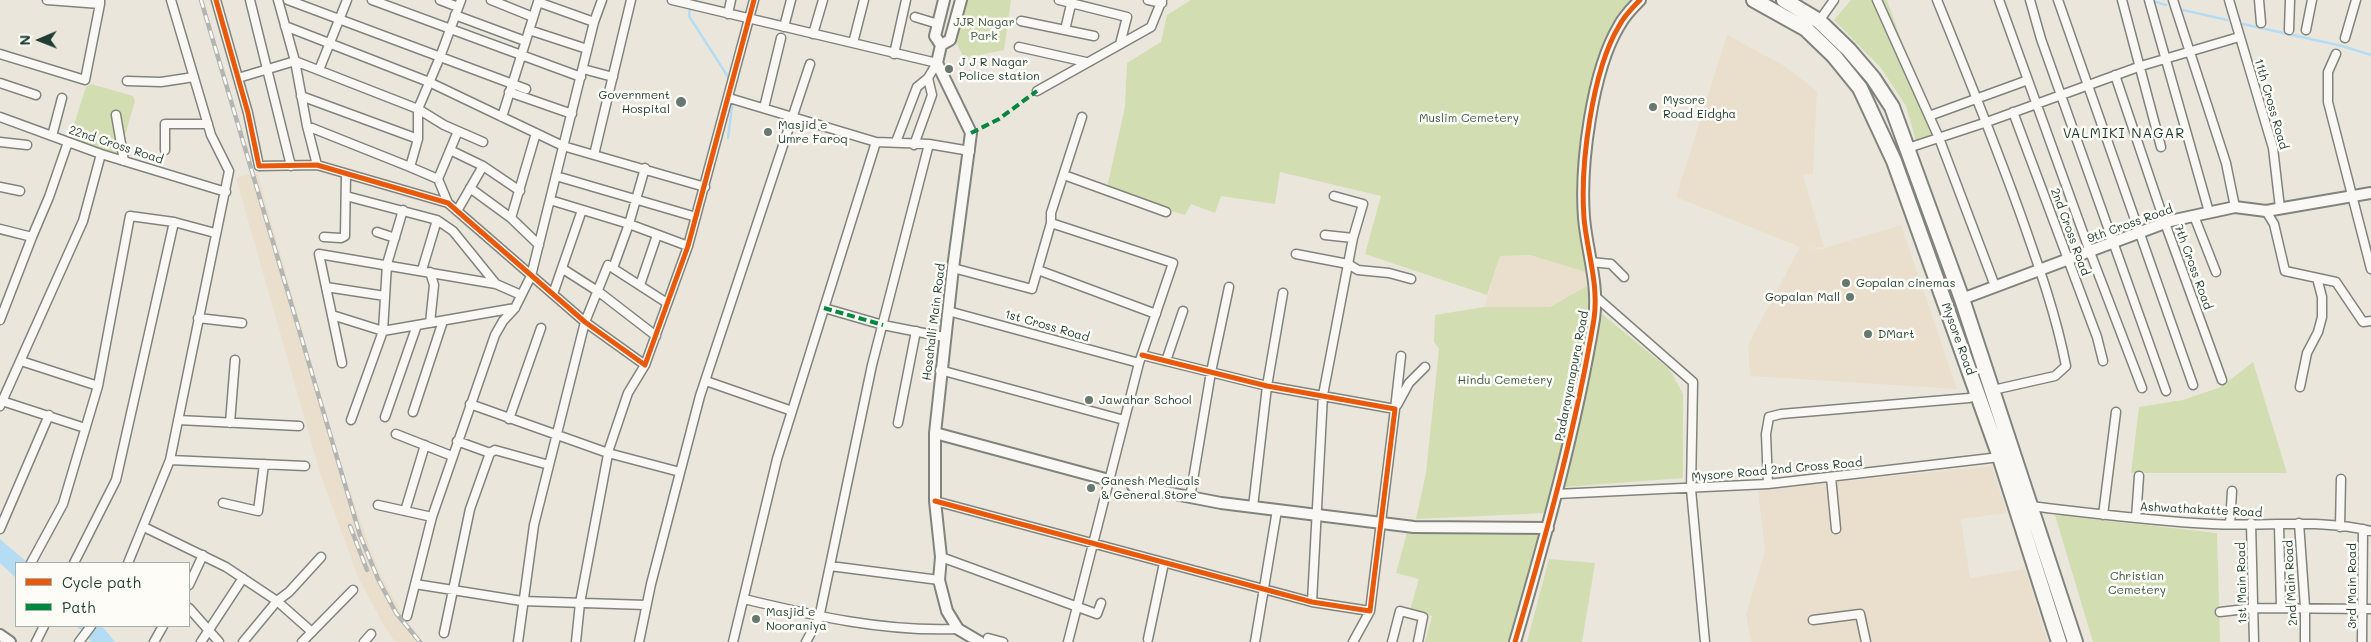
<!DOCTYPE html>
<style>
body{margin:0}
#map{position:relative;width:2371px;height:642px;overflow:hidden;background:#ebe6dc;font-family:Mali,sans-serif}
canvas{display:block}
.legend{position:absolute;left:15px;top:562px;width:175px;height:65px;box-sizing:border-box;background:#fdfcf7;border:1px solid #a4b0a9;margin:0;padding:6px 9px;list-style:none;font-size:15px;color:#1f3d34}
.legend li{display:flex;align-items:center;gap:10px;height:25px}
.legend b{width:25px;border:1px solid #a4b0a9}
.north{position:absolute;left:15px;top:15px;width:50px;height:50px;-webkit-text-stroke:4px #fdfcf7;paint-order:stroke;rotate:269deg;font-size:14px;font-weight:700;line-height:20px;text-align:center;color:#1f3d34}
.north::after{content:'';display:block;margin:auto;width:18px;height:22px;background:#1f3d34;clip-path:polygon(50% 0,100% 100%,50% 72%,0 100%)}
</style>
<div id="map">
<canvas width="2371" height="642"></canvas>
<ul class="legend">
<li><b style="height:6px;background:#e8590c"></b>Cycle path</li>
<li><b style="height:6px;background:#00873e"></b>Path</li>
</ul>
<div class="north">N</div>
</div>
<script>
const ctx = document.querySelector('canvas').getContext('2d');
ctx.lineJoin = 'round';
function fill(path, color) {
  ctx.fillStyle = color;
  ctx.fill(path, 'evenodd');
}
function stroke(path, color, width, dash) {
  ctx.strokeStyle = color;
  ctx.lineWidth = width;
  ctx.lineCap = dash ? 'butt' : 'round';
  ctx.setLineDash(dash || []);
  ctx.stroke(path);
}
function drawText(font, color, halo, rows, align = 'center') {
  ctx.font = font + ' Mali,sans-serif';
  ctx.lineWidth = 5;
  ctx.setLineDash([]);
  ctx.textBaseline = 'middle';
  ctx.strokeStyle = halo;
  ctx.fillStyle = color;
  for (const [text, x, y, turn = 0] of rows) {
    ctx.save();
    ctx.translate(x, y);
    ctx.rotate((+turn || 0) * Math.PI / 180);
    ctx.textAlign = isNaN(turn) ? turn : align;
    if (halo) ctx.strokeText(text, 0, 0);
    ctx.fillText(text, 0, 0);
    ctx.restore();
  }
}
fill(new Path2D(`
 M1727,35L1783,65L1817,91L1813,174L1803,175L1824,247L1808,248L1822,249L1901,225L1957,389L1750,376L1748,345L1800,247L1676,197Z
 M257,172L341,466L378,569L402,614L423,642H395L384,626L358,577L320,473L236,178Z
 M1530,255L1586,272L1587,286L1550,307H1484L1500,256Z
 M1992,466L2007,513L1961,519L1970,578L2025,569L2048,642H1751L1746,614L1765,551L1758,490Z`), '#e9dfcc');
fill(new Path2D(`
 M966,0H1011L1004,50L964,58L956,42Z
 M1191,0H1631L1619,14L1603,50L1594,82L1576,201L1586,272L1530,255L1500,256L1487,295L1365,254L1381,196L1280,172L1275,204L1221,196L1215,213L1191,204L1185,215L1106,192L1125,107L1127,63L1161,42L1167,15Z
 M1851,0H1887L1935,136L1916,141L1906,106L1881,68L1834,20Z
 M91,84L133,96L135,101L120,153L115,155L72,142L70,137L86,87Z
 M1587,286L1589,301L1576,378L1546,513L1416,519L1426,473L1439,349L1434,342L1435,315L1484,307H1550Z
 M1602,314L1670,370L1683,394V478L1564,487Z
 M2253,362L2287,473H2131L2139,407L2183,400L2221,387Z
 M2055,515L2217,533L2220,642H2093Z
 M1408,529L1541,532L1511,642H1425L1432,616L1410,610L1419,579L1396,573Z
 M1549,559L1595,563L1582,642H1527Z`), '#d2ddb1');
fill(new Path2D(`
 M0,539L28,563H16V578L0,563Z
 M75,626H102L115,642H91L85,633Z`), '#b4dcf3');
stroke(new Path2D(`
 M691,0L689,16L730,80
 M2150,0L2166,5
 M2183,10L2227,20
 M2243,24L2342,46L2371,55
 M728,138L734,90`), '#b4dcf3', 2.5);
const street = new Path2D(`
 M47,0L100,4V0
 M216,0L248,113L259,166L317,165L448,203L585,322L645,365L688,246L754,0
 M250,0L291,166
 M278,0L295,61L307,126L317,165
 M288,0L526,89
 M372,0L581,77
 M440,0L458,7
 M491,0L533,17
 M672,0L937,63L928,78L917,87L896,142
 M1059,0L1127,17L1120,44
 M1148,0L1162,3
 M1877,0L1939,138L1995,286
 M1937,0C1966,71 1994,141 2020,213C2038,264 2056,314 2066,366L2055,376L1993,390
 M1999,0L2090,252L2142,388
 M2030,0L2041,39L2166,391
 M2058,0L2193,385
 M2122,0L2161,147
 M2149,0L2209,212
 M2173,0L2226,163L2235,207
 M2229,0L2273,148L2280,208
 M2259,0L2261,23
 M728,14L731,0
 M455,15L525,41
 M915,17L938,24
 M1021,21L1094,36
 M1819,21L1834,0
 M285,26L429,82L563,146L594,155L631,0
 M784,27L791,0
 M529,30L587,49
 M1065,30L1072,0
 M2289,30L2290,0
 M2306,30L2312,0
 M813,34L823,0
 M2345,38L2356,0
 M853,43L864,0
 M1019,47L1086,62
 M0,54L85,80L100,4
 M894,54L906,0
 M2336,54L2328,72V102L2371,269
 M583,69L613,77
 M319,70L347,0
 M2115,75L2165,223L2222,380
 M238,78L295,61L418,109L444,125L483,142
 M127,81L161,82L194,77
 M0,83L36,95
 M1037,91L1151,27L1162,0
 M509,92L572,114
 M301,96L418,139
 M729,98L876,142L929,144L872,365L819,618L806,642
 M764,108L781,38
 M2013,112L2097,337L2103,361
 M116,115L124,161
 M1929,116L2028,80
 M0,117L101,154L226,192
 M502,117L538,2L594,22
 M307,126L410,167
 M52,136L62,98
 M0,142L27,145
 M929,144L970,151
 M914,145L932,95L928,78
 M1908,148L1987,122L2141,66L2239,37
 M165,150V124H208
 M450,150L483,166L520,191
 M594,155L705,187
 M1064,175L1166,212
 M556,176L696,217
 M438,179L458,131
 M0,187L20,191
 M470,188L511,218L539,245
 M346,196L437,220L453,231L496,284
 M550,200L629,224L688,246
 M448,203L438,179L410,167L418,139V109L440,57L461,0
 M457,211L483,166
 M2266,211L2274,224L2285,271L2336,282L2363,322L2371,321
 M2194,216L2216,272
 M511,218L536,133
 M1051,223L1173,263L1139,363L1068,642
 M0,229L32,237L49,197L68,142
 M377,232L395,238
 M1325,235L1353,238
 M324,237L341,238L345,236L346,174
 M1296,254L1348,264L1358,270L1389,273L1411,279
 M1591,262L1611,264L1624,277
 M613,268L629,224L645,168
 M953,268L1032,289L1051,223V213L1082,117
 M563,269L599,292L656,336
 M422,270L437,220
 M1038,270L1156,314
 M430,272L434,285L430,323
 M640,285L657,235
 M326,287L385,296
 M553,294L582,210
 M1596,297L1693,382L1691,489L1705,642
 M824,308L883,325L944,337
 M948,311L1139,363
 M332,315L383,331L515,308
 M198,318L242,323
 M0,320L32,237
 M21,361L98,386
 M1166,361L1183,311
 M342,363L319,254L496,284L521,295
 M940,370L1124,420
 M706,381L792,411
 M2300,387L2307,353L2318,332L2322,317V297L2317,278
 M2,401L85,428
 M470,404L608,453L680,472
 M1397,405L1409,383L1425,367
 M0,406L83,221L101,154
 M1395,409L1401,356
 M413,412L443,321
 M385,417L417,325
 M509,419L541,328
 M178,420L299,426
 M351,420L383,331L387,264L403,210
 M230,423L235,360
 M898,423L916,331
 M396,434L452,456
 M457,441L490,453
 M170,460L305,466
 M1831,477L1836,529
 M1768,484L1766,434L1769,417L1781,414L1969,398L1978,395
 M1556,494L1768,484L2000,457
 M1190,498L1211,372L1229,287
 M935,501L1312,602L1370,611L1395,409L1267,386L1142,355
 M223,503L258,511L264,464
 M378,505L432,517
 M2030,506C2090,513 2151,521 2212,524C2264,527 2319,518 2371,531
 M1253,507L1267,386L1283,293
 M405,511L425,445
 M2103,515L2116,412
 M2136,518L2139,476
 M2251,523L2254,642
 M2299,523L2305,607V642
 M2230,524L2232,491
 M2279,525L2281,607
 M144,527L226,567L277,601L289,592L321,557
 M2340,527L2341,479
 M0,529L49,415
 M941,557L1097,614L1101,603
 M31,563L63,504L98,386L130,216L174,222L215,233
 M74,563L116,480L174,222
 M128,563L170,460L229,171L211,135L171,0
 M830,566L939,580
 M415,584L522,601L646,605
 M189,585L203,555
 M744,599C815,616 884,632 958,629
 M1312,602L1323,395L1353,238L1363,204L1334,196
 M189,608L219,642
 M2220,612L2254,608L2371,609
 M407,616L432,517L495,335L503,321L515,308L531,276L594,22L602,0
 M1813,620L1860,614L1866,642
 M444,633L470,509L490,453L495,450L549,465
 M1148,639L1164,563
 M36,642L44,626
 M79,642L91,626
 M154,642L163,626
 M201,642L243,578
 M243,642L277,601L312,632
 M302,642L353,590
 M364,642L371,634
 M518,642L534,525L585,322L608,265L667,303
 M576,642L580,603L609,449L628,393L645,365
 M639,642L651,584L700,396L810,64
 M733,642L777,459L876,142
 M988,642V638L1003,642
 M1255,642L1277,510
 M1353,642L1370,611
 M1392,642L1400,611L1423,617L1418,642
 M2362,642L2363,529`);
const secondary = new Path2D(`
 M944,0L935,36L941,45L937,63L971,133L953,268L935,433V501L941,557L939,580L947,611L958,629L980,642
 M941,45L950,40L961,0
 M1962,299L2170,221L2235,207L2266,211L2371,193
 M935,433L1109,480
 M1133,486L1221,503L1414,527L1548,528
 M0,635L10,642
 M1515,642C1546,535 1576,428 1594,319C1599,284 1587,252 1584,218C1580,165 1592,71 1619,26C1624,16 1632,8 1640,0`);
const highway = new Path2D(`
 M1754,0L1806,29L1834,56L1860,88L1894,161L2000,457L2059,642
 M1784,0L1819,21L1849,50L1873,78L1892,107L1962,299L2075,642`);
stroke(street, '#80847d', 11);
stroke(secondary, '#80847d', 14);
stroke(highway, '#80847d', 18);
stroke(street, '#f9f8f5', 8);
stroke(secondary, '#f9f8f5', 10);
stroke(highway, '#f9f8f5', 14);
const rail = new Path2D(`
 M201,0L360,535L378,579L396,613L420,642
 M350,526L367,570`);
stroke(rail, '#b2b5b2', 4.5);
stroke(rail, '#fdfcf7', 2.5, [8]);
stroke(new Path2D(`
 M971,133L999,119L1037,91
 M824,308L883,325`), '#00873e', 4, [8, 4]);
stroke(new Path2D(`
 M216,0L248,113L259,166L317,165L448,203L585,322L645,365L688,246L754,0
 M935,501L1312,602L1370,611L1395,409L1267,386L1142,355
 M1515,642C1546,535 1576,428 1594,319C1599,284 1587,252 1584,218C1580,165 1592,71 1619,26C1624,16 1632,8 1640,0`), '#e8590c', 5);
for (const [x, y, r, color] of [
 [949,69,5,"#66786f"],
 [681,102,6,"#66786f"],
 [1653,107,5,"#66786f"],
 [768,132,5,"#66786f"],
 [1846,283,5,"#66786f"],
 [1850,297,5,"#66786f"],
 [1868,334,5,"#66786f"],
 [1089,400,5,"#66786f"],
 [1091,488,5,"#66786f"],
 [756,619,5,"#66786f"]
]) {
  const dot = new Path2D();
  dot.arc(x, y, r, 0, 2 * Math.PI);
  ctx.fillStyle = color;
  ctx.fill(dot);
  stroke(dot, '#fdfcf7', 2);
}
drawText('12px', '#3f5c46', '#fdfcf7', [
 ["JJR Nagar",984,22],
 ["Park",984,36],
 ["Muslim Cemetery",1469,118],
 ["Hindu Cemetery",1505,380],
 ["Christian",2137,576],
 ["Cemetery",2137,590]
]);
drawText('12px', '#1f3d34', '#fdfcf7', [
 ["J J R Nagar",959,62],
 ["Police station",959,76],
 ["Government",670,95,"right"],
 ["Hospital",670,109,"right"],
 ["Mysore",1663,100],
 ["Road Eidgha",1663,114],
 ["Masjid e",778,125],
 ["Umre Faroq",778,139],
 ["Gopalan cinemas",1856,283],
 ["Gopalan Mall",1840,297,"right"],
 ["DMart",1878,334],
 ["Jawahar School",1099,400],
 ["Ganesh Medicals",1101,481],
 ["& General Store",1101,495],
 ["Masjid e",766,612],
 ["Nooraniya",766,626]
], 'left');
drawText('12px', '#1f3d34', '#fdfcf7', [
 ["11th Cross Road",2271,104,74],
 ["22nd Cross Road",116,145,18],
 ["9th Cross Road",2130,224,-20],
 ["2nd Cross Road",2070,232,70],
 ["7th Cross Road",2193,267,70],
 ["Hosahalli Main Road",934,322,-83],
 ["1st Cross Road",1047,326,16],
 ["Mysore Road",1958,339,70],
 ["Padarayanapura Road",1572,376,-79],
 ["Mysore Road 2nd Cross Road",1777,470,-5],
 ["Ashwathakatte Road",2201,510,3],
 ["1st Main Road",2242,583,-91],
 ["2nd Main Road",2291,583,-93],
 ["3rd Main Road",2352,586,-90]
]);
ctx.letterSpacing = '1px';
drawText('14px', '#1f3d34', '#fdfcf7', [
 ["VALMIKI NAGAR",2124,134]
]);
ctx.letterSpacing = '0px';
</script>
